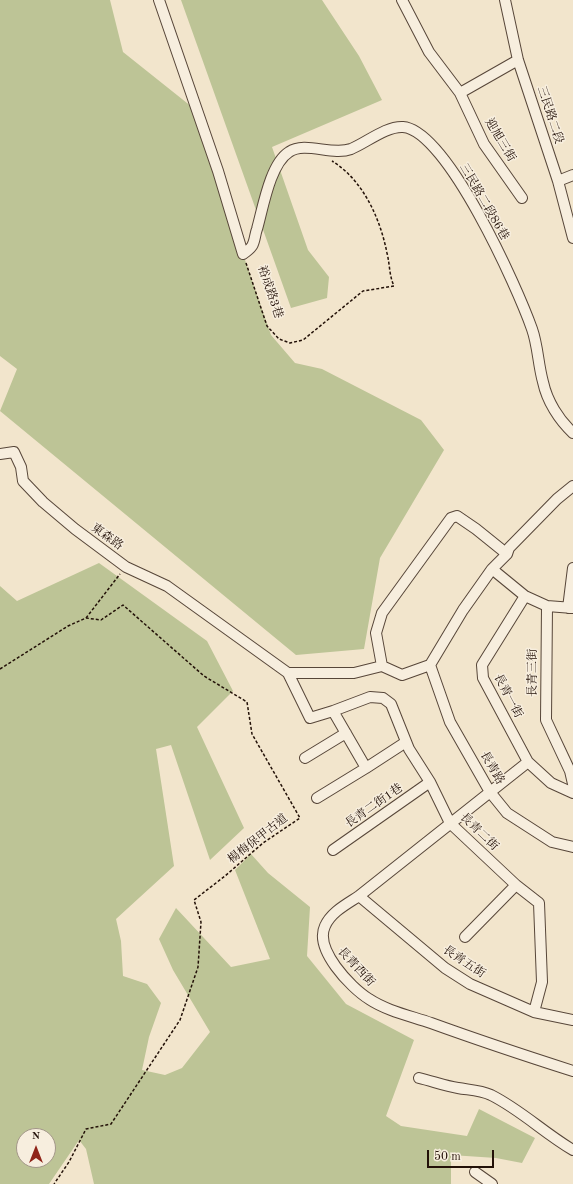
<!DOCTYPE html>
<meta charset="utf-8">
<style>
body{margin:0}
#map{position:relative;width:573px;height:1184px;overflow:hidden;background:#f2e5cc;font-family:"Old Standard TT",serif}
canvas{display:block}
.north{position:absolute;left:16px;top:1128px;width:40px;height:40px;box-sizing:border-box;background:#f7eede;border:1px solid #a29688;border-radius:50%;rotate:0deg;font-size:11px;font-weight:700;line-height:16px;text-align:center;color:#231108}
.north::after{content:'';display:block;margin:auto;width:14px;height:18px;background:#8f2418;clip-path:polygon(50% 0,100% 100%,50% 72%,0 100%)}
.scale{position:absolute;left:427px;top:1150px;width:67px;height:18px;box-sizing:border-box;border:2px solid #231108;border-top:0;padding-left:5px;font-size:12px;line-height:14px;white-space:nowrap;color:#231108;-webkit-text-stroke:3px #f7eede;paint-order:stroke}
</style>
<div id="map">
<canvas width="573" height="1184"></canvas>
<div class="north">N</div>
<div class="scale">50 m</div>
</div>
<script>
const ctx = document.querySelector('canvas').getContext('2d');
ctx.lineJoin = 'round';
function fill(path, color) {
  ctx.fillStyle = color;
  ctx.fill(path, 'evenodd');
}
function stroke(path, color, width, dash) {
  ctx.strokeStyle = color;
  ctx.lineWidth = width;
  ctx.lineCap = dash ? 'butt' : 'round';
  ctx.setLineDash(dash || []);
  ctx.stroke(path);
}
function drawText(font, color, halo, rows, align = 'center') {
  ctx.font = font + ' "Old Standard TT","Noto Serif TC",serif';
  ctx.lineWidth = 3;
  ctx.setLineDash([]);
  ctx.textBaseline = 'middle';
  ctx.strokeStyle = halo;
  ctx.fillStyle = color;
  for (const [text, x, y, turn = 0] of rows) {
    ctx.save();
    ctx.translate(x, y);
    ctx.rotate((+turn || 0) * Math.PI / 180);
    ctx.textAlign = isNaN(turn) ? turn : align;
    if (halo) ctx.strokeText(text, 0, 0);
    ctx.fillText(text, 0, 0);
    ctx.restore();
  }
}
fill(new Path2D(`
 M0,0H110L123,52L192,107L271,335L295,363L322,369L421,420L444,450L380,558L364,649L296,655L0,411L17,369L0,356Z
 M181,0H322L359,56L382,100L272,147L308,250L329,277L327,298L291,308Z
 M99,563L207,641L233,691L197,727L244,828L210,860L171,745L156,749L174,866L116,919L121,941L123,976L147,984L161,1003L149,1037L142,1070L165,1075L182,1068L210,1032L173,970L159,939L176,908L231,967L270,959L235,870L251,854L268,873L310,907L307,956L346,1004L414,1040L386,1116L401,1126L467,1136L479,1109L535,1138L522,1163L496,1158L451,1155V1184H94L86,1149L79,1140L49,1184H0V586L17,601ZM24,1136H48V1160H24Z`), '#bdc496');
const minor = new Path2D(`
 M159,0L218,171L243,254C246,252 250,249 252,246C255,241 255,234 257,229C263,208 270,164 289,152C305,141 332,156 351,149C366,143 386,126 403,127C447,130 518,289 532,329C538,346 538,364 543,382C547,401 559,420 573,433
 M402,0L429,52L460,93L518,60
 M505,0L518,60L558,181L573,238
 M460,93L484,144L522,198
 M558,181L573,175
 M0,454L14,452L21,467L23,481L43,502L75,529L126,567L167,586L288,673H354L382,666L402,675L430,665L463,610L492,569L507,554L509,548L557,499L573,486
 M492,569L525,596L547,606L573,608
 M525,596L482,665L483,678L528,762L551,783L573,793
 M547,606L546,720L570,771L573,784
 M568,608L573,568
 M430,665L450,722L490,792L507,813L552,842L573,847
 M382,666L376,633L382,613L451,518L457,516L476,529L507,554
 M288,673L310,718L333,711L370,697L383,698L391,704L409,749L430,782L450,823L516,885L465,937
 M333,711L366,768L406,742
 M305,758L346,733
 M528,762L359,896C347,904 331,912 325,926C314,949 350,987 369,999C387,1011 411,1016 431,1023C478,1040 526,1056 573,1071
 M317,798L366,768
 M333,850L430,782
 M516,885L539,903L542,982L534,1012
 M359,896L445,968L470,984L534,1012L573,1020
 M419,1078C432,1081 445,1086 458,1088C469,1090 480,1090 491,1095C521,1110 544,1133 573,1150
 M475,1172L492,1184`);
stroke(minor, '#574639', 12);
stroke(new Path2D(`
 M246,263L267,326L279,339L290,343L303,340L363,291L394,286C389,275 390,265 387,253C380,218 363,180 332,161
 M86,618L120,574
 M0,669L68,626L86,618L101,620L123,605L204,676L247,702L252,734L300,818L263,843L225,876L194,900L201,922L198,967L180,1020L111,1124L86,1129L69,1162L54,1184`), '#231108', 1.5, [3, 2]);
stroke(minor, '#f7eede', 10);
drawText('12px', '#231108', '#f7eede', [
 ["三民路二段",550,115,72],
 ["迎旭三街",500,140,59],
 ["三民路二段86巷",484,202,60],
 ["裕成路3巷",270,292,71],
 ["東森路",107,537,36],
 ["長青三街",533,673,-90],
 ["長青一街",508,696,62],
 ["長青路",492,768,60],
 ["長青二街1巷",374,806,-35],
 ["長青二街",479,832,44],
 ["楊梅保甲古道",258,839,-38],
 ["長青五街",464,962,33],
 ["長青西街",356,967,47]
]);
</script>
